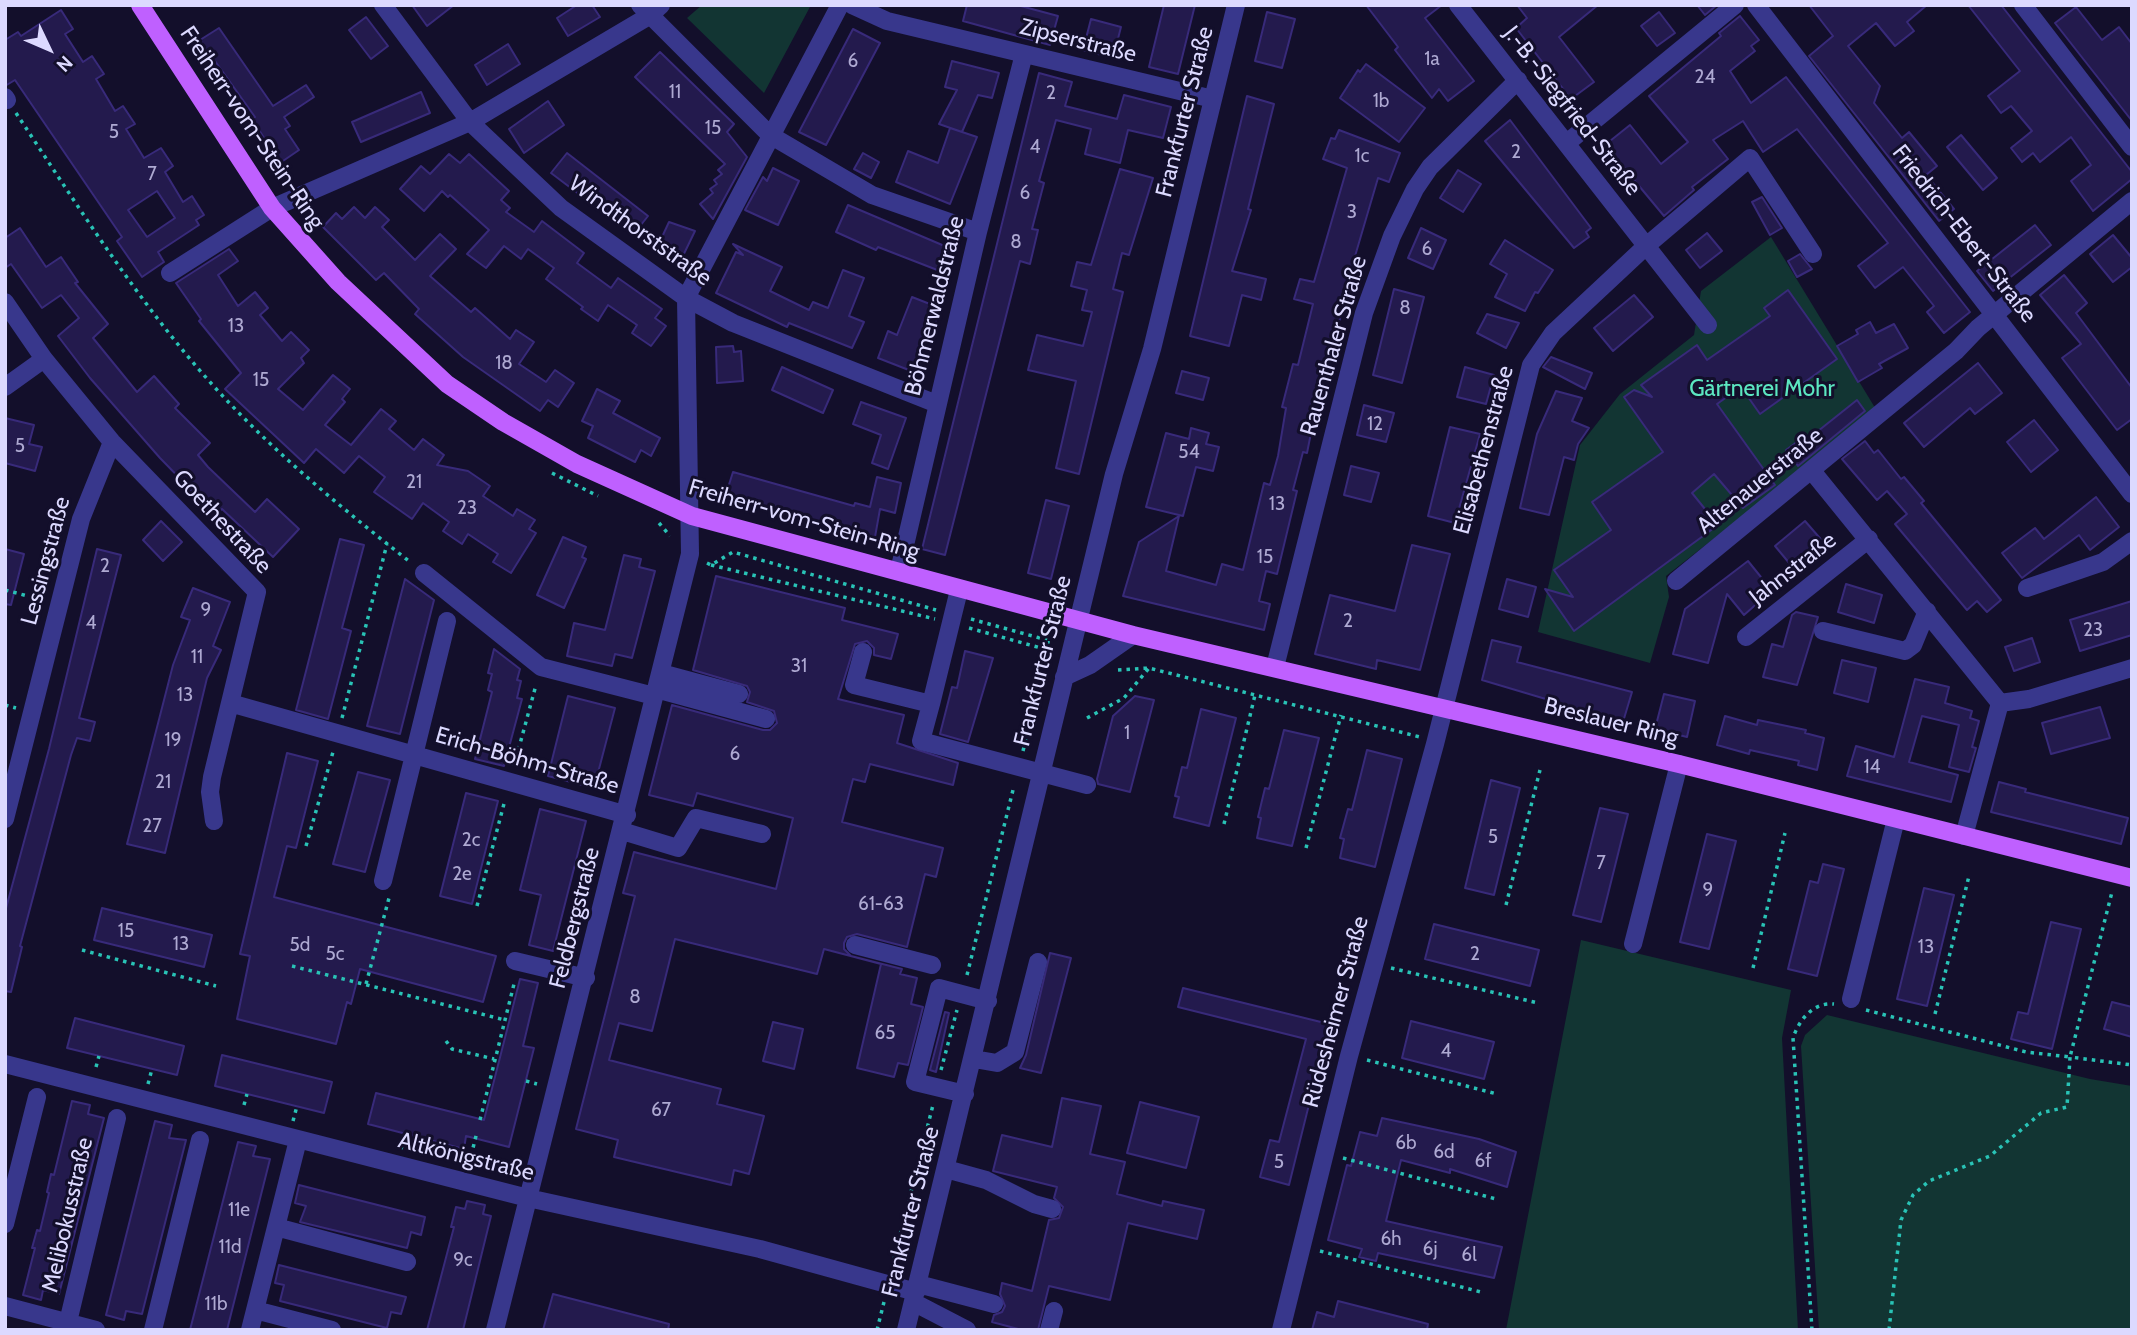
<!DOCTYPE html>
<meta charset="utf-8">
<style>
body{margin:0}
#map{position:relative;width:2137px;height:1335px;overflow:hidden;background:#130f2b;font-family:Cabin,sans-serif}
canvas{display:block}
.frame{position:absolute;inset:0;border:7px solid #dcd9ff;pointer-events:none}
.north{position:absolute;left:14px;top:14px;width:70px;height:70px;-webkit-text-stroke:5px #130f2b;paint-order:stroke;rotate:134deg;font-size:19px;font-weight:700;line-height:28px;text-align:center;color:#dcd9ff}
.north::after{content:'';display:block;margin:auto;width:24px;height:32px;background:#dcd9ff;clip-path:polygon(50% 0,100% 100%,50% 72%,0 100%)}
</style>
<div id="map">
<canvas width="2137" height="1335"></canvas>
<div class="frame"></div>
<div class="north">N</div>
</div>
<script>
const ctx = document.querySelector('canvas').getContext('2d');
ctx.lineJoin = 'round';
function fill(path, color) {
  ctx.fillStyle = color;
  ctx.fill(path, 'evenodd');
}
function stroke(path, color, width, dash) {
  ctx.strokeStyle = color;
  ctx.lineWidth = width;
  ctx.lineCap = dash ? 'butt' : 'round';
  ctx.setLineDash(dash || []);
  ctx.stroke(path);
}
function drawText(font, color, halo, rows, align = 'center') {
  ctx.font = font + ' Cabin,sans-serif';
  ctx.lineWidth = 6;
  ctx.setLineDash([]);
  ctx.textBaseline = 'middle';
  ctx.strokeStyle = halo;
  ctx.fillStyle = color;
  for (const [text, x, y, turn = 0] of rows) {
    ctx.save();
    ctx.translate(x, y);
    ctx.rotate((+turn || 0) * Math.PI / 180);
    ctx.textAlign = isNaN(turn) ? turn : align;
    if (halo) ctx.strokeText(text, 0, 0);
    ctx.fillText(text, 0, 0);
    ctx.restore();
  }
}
fill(new Path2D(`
 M702,5H811L764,93L687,18Z
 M1771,237L1877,411L1666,576L1669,597L1650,663L1538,632L1580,445L1620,394L1694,335L1701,291Z
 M1581,940L1791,990L1782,1038L1798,1330H1506Z
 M1827,1015L2090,1079L2132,1086V1330H1819L1801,1046L1805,1035Z`), '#123533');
const building = new Path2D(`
 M412,5H454L427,26Z
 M577,5H592L600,17L568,36L557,18Z
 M967,5H1017L1058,16L1050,45L963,21Z
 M1164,5H1195L1178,74L1149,67Z
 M1366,5H1442L1425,18L1474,81L1448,101L1439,89L1432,98L1395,50L1398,47Z
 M1517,5H1598L1559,37L1594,82L1571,99L1516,28L1527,18Z
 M1697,5H1717L1705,15Z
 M1809,5H1927L1907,22L1914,31L1895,46L1876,23L1848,46L1880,86L1874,103L1902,138L1909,132L1937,166L1926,175L1954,209L1939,221L1809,56L1833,36Z
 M1968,5H2001L2132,172V179L2093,211L2071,181L2091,165L2071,137L2040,162L2033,153L2022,162L2011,148L2032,131L2011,106L2001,113L1988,96L2020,71Z
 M2076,7L2102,40L2119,27L2132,44V121L2055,23Z
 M61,10L73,29L65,34L83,62L92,56L104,74L96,79L115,111L123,106L135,124L126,129L144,158L161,148L173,166L165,172L183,202L192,196L204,215L196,220L199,225L158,252L164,262L142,277L117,241L122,237L15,80L5,86V40L18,32L21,36ZM157,191L175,218L147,237L128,210Z
 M1267,12L1295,19L1282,68L1255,61Z
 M1659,12L1675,33L1657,46L1641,26Z
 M1740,16L1759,40L1751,46L1755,51L1730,71L1751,103L1786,77L1970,312L1944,333L1927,312L1934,306L1903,267L1875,288L1858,266L1888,243L1797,129L1763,152L1743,121L1713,140L1728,159L1692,187L1694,190L1664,216L1605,145L1630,125L1661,164L1688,142L1649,96L1721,36L1719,33Z
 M366,17L388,46L371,59L349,30Z
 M1091,19L1121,27L1113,58L1083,50Z
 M219,28L273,106L306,85L314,97L284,117L290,126L285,129L299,150L280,163L252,119L255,117L200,40Z
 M853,29L880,43L826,145L799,132Z
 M508,44L520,64L487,85L475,65Z
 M660,52L734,124L727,132L747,157L713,219L700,204L713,193L710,189L717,184L714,180L722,174L718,170L725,164L635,77Z
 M952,61L999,73L992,98L978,95L962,132L939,124L957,90L945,87Z
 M1366,64L1425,108L1399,142L1340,98L1358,70L1360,72Z
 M1039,73L1072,82L1065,106L1117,119L1124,95L1171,107L1163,138L1128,130L1120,163L1085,154L1091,129L1056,120L1039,181L1044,183L1032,229L1038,230L1030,264L1020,261L945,555L922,549Z
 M421,92L430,113L361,142L352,122Z
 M1247,96L1274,104L1248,209L1251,210L1232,271L1266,279L1261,300L1242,295L1229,346L1190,336Z
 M548,101L564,125L524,153L509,129Z
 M1510,120L1591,228L1586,232L1589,237L1574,248L1485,141Z
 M950,128L977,137L950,204L896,182L908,151L938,163Z
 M1339,130L1400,153L1389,182L1378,178L1338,314L1341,315L1331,352H1329L1316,401L1312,400L1305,431L1311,433L1307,453L1303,452L1293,490L1297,491L1277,574L1266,571L1259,601L1270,604L1264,630L1123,596L1139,542L1179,516L1166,571L1216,585L1222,564L1243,570L1264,483L1270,485L1278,456L1286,408L1282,407L1293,364L1298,365L1313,304L1294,299L1300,279L1314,282L1347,168L1323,159L1331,138L1335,139Z
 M1961,135L1997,178L1983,190L1947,147Z
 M567,153L648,216L633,235L551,173Z
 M863,153L879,162L871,178L854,169Z
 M449,154L460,163L469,154L509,191L501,200L510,208L506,212L534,232L542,221L584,253L577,263L611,288L618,278L662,309L655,318L666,326L651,346L632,333L637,325L608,305L598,321L581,309L583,307L546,279L554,268L528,249L521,259L504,246L486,268L467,254L489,230L450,195L448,197L442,191L424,211L400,189L421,166L430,174Z
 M773,168L799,181L778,225L745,210L763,177L767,181Z
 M1120,169L1153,178L1129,255L1122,253L1113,289L1123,292L1079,474L1056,468L1076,381L1028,370L1037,335L1083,346L1092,312L1082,310L1087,290L1071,286L1077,262L1091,265Z
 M1458,170L1481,184L1463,212L1440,198Z
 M1762,197L1782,228L1770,235L1752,202Z
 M848,205L954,250L945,273L878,247L876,250L836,232Z
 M354,207L365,218L375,207L389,220L382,227L415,260L440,234L456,249L430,276L471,312L475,308L510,339L516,330L534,342L519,364L546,382L555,370L574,383L558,407L548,400L540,411L463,357L415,314L419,309L384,273L376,280L323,227L336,213L342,219Z
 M669,222L695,231L679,264L655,252Z
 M2035,225L2051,245L1993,291L1977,271Z
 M20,228L46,267L61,257L78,282L75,283L108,324L93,338L137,392L154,376L179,404L175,408L210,443L198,455L208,467L255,512L267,499L299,529L273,557L222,509L217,514L198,497L160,458L90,378L58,336L79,318L61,295L42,308L11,264L5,268V238Z
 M1421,228L1446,240L1433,269L1408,258Z
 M1707,233L1722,251L1700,268L1686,250Z
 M2113,235L2132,258V267L2113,282L2090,254Z
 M1505,240L1553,270L1538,293L1535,292L1525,311L1495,297L1507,274L1490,264Z
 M733,244L782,267L770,291L809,310L813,302L828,308L843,270L864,278L849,316L864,322L852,348L789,323L787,327L716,293L736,252L743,255Z
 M229,249L238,261L218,275L238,306L255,292L268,308L260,315L282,341L291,332L309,350L301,358L304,363L278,389L303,410L333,375L350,389L342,399L345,402L325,425L351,445L381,409L396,421L389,429L414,450L423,439L444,455L437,465L468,471L490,486L483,496L513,516L517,509L535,520L529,529L536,533L511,573L493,562L498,554L468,534L462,544L443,531L449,522L423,503L412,519L374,492L385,477L359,456L344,473L316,449L304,463L225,389L241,373L199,321L201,319L176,283Z
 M1800,254L1812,269L1797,277L1788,261Z
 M2064,275L2087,303L2076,313L2132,388V419L2117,430L2062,358L2081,344L2040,295Z
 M1394,289L1424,297L1402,383L1373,375Z
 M1788,290L1837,359L1760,414L1741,387L1717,404L1775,485L1743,508L1714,474L1692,493L1718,525L1574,631L1545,589L1573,597L1554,570L1611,530L1592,502L1663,452L1624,397L1634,390L1652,397L1641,385L1697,345L1707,360L1770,316L1764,308Z
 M1634,295L1653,317L1613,351L1594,328Z
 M912,297L940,308L919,374L878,358L888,331L897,335Z
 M1487,314L1519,323L1506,348L1477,333Z
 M1870,322L1876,333L1894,324L1908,348L1879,364L1882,368L1858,382L1837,346L1858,334L1856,330Z
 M733,346L734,352L741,351L743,381L717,383L716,347Z
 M1551,357L1592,373L1585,389L1543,367Z
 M1978,363L2002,393L1975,414L1970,408L1924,447L1904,423Z
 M782,367L833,390L823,413L772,390Z
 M1465,367L1494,375L1486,404L1457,397Z
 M1182,371L1209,378L1203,400L1176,393Z
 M597,389L620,401L613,413L660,438L651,456L641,450L635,462L588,438L593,426L582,421Z
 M1556,391L1582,398L1572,421L1589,428L1578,444L1574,460L1564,457L1549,515L1520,508L1537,434Z
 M1857,400L1865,411L1798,466L1786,450L1801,439L1803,443Z
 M861,402L906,418L888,469L872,463L881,435L853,424Z
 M1364,405L1394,413L1386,442L1357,435Z
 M5,418L34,425L29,444L42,447L35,471L5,463Z
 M2034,420L2058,450L2031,472L2007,442Z
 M1450,427L1480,434L1455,523L1428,516Z
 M1191,428L1209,433L1206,444L1219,447L1213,471L1196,467L1183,516L1146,507L1166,433L1189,439Z
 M1865,441L1874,453L1878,450L1901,479L1904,477L1924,501L1921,503L2001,600L1987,612L1977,601L1967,610L1895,524L1907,514L1887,491L1877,500L1842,459Z
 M1351,466L1379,473L1371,502L1344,495Z
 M733,472L854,506L855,503L870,507L877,477L901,483L895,513L880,509L875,537L725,497Z
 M2096,497L2119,527L2090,550L2079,535L2022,578L2002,553L2035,528L2044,539Z
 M1046,500L1069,506L1051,579L1028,573Z
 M161,521L182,542L163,561L143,540Z
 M1805,521L1825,544L1795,570L1775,546Z
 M563,537L586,547L582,557L586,559L564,608L537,595Z
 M340,539L364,545L342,628L351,631L328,719L296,710Z
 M1412,545L1450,554L1420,670L1377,660L1376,669L1315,654L1330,595L1395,611Z
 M5,549L24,554L11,605L5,604Z
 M97,549L121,555L79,718L95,722L90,741L77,738L71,755L20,946L22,947L11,992L5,991V912L49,749Z
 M624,555L641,559L639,567L655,571L632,658L615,654L612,666L567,656L574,623L605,630Z
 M1748,561L1769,587V593L1744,615L1727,594L1708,663L1673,654L1685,609Z
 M716,576L845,608L842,620L898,634L891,659L874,655V648L867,641L855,644L838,699L904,715L897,743L958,763L953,785L870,764L865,782L853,779L842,822L943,848L936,877L925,874L907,947L857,934L847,937L844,943V949L851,956L902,969L900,974L917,978L911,1004L923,1007L908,1065L898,1063L894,1077L857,1068L881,964L824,949L817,974L675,939L652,1031L619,1023L609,1060L721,1089L717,1104L764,1116L749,1174L734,1170L731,1185L614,1157L618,1140L576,1129L635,896L623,893L634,852L776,889L793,818L697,793L693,806L649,795L672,705L763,730H770L777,723L774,711L747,702L750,692L747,686L693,670Z
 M405,579L434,600L400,734L367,726Z
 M1507,579L1536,587L1528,617L1499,609Z
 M1846,584L1882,595L1874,623L1838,612Z
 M193,588L230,602L213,646L221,650L207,678L165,853L127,844L173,665L190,620L181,617Z
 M2132,601V635L2080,651L2070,620Z
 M1796,612L1818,617L1797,685L1763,677L1772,644L1783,647L1792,615Z
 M2032,638L2040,662L2014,671L2005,647Z
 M1492,640L1521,647L1517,662L1632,692L1623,722L1482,680Z
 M494,649L520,669L517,680L521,681L517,698L522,699L504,766L475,759L492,692L488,690L492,674L488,673Z
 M965,651L993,658L968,742L940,734L952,687L957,688Z
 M1842,660L1876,668L1868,702L1834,693Z
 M1915,679L1949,687L1945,703L1972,711L1970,718L1979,721L1972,747L1976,748L1969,772L1949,767L1959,725L1922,716L1909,762L1958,775L1951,802L1847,776L1856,746L1894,757Z
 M1664,694L1695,701L1687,737L1655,729Z
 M568,696L615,708L594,788L548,776Z
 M1135,696L1154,700L1130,792L1098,784L1097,779L1113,716Z
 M2100,707L2110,738L2051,754L2042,723Z
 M1201,709L1236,718L1209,826L1174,817L1179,797L1175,796L1182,767L1187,768Z
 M1725,716L1757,725L1758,720L1806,730L1805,733L1824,738L1817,770L1798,765L1799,761L1750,750L1749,754L1717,745Z
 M1284,730L1319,738L1292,846L1257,838L1261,818L1258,817L1265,788L1269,789Z
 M1367,750L1402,759L1375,867L1340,858L1344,839L1340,838L1348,809L1352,810Z
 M287,753L318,761L296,848L287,846L274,897L496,956L483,1002L360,969L351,1004L347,1002L336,1044L237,1019L250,956L240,954Z
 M358,772L390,780L365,872L333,864Z
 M1491,780L1520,788L1494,895L1465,888Z
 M1999,782L2026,789L2025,792L2128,818L2121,844L1991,812Z
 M466,793L498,801L472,904L440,896Z
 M1600,808L1628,814L1601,922L1573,915Z
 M540,809L586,821L553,951L529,945L541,895L520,890Z
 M1707,834L1736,841L1709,949L1680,942Z
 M1823,864L1844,869L1817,976L1788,969L1810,881L1818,883Z
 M1924,888L1954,895L1927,1006L1897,999Z
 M102,908L212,935L204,967L94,940Z
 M2051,922L2081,929L2052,1049L2011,1039L2018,1012L2028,1014Z
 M1434,924L1539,950L1530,986L1425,959Z
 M1050,953L1071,958L1041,1073L1020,1068L1026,1055Z
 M520,979L538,983L523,1046L534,1048L509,1147L466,1136L464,1149L368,1124L376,1093L484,1120Z
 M1183,988L1329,1024L1289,1185L1260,1177L1270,1140L1279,1142L1306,1039L1178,1007Z
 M2112,1002L2132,1007V1037L2104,1029Z
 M945,1012L949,1013L936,1072L930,1070Z
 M75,1018L184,1046L177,1075L67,1048Z
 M1411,1021L1494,1042L1484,1079L1402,1058Z
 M773,1022L803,1029L794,1069L763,1061Z
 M222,1055L332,1082L324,1113L215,1086Z
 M1062,1098L1101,1106L1090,1154L1125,1162L1117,1194L1162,1206L1163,1201L1204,1210L1197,1239L1128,1223L1110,1300L1049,1286L1038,1330H1022L992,1322L994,1315L1002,1312L1005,1306L1000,1294L1002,1283L1032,1291L1049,1220L1059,1218L1063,1207L1054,1198L1057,1187L993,1171L1002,1135L1052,1147Z
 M72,1101L90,1105L88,1114L104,1118L59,1294L43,1290L41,1300L23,1295L35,1248H32L37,1230L40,1231L49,1193L47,1192L51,1174L54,1175Z
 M1140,1102L1199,1117L1186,1168L1127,1153Z
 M1382,1118L1479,1139L1516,1152L1507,1187L1450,1169V1173L1401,1160L1386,1221L1502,1247L1494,1278L1378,1253L1376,1261L1359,1257L1362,1249L1328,1240L1347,1165L1351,1166L1360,1132L1377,1136Z
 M155,1121L172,1125L169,1138L186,1140L142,1314L126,1311L124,1320L106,1315Z
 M238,1142L256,1146L253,1156L270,1159L227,1330H190Z
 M299,1185L425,1217L421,1235L411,1232L407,1248L300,1222L306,1206L295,1203Z
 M467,1201L485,1205L483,1214L491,1216L463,1330H427L454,1227H451L456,1207L465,1209Z
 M279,1265L406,1297L401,1314L391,1312L387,1328L280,1301L284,1285L275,1283Z
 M553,1294L669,1324L668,1330H543Z
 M1338,1301L1428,1324L1427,1330H1312L1317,1312L1334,1317Z`);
fill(building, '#231a4d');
stroke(building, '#382a7a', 2);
stroke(new Path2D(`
 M16,113C80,209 141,307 219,392C277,455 343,509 410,562
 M552,473L598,496
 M659,523L670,536
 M707,563L711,565L733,552L936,610
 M711,565L935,619
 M5,590L43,600
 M971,619L1047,640
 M969,628L1048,650
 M1118,670L1149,668L1420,737
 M5,705L16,708
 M342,718L387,544
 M1087,718L1124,698L1149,668
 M1023,751L1048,650V641
 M514,766L536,685
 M1224,824L1255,695
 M306,846L333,752
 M1306,848L1341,715
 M1506,905L1540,770
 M477,906L505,800
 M82,950L216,986
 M292,966L505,1020
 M1391,968L1538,1003
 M1753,968L1785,833
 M967,975L1014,786
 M366,984L389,898
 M1866,1010L2026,1052L2070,1057L2112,892
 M1935,1014L1969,876
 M446,1041L452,1049L494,1059
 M1367,1060L1497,1094
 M96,1067L99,1056
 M941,1070L957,1010
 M526,1081L537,1084
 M148,1084L152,1069
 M244,1105L247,1094
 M480,1120L515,980
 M293,1121L297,1106
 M401,1149L405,1134
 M1343,1158L1496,1199
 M469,1164L477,1132
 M1320,1251L1481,1292
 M892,1267L933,1105
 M877,1330L884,1302
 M1812,1330L1793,1038C1799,1020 1813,1002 1834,1004
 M1889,1330L1901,1220L1913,1195L1929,1181L1990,1156L2041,1113L2067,1107L2070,1057L2132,1065`), '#29c3b6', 3.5, [3.5, 5]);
stroke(new Path2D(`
 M383,5L470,122L561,208L686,298L733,323L937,404
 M640,5L770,135L872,195L978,232
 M852,5L887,21L1213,99
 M1458,5L1708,325
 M1756,5L2132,494
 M2023,5L2132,147
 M5,97L7,100
 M1568,142L1735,5
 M170,273L272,208L470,122L649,16L661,5
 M5,302L44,359L112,442L257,592L212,777L210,792L214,821
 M5,387L44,359
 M1812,471L2000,703L2029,699L2132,668
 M899,571L978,232L1024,54
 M424,573L541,667L654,696
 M1676,581L1956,351L1978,328L2132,201
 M2027,588L2103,562L2132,541
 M1823,631L1905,651L1913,645L1927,611
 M1746,637L1869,539
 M863,652L854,685L931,704L921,741L1087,785
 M1275,667L1364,313L1392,236L1415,189L1430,167L1518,80
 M661,673L739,694
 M1064,677L1090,665L1133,635
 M656,689L766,719
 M230,703L627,815
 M931,704L959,590
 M5,819L81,519L112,442
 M622,831L678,848L696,818L762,834
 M1964,836L2000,703
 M383,881L447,621
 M1633,944L1679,764
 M855,945L932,965
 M515,961L586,978
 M1851,999L1896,819
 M974,1059L997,1063L1015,1052L1038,962
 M5,1064L528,1198L760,1249L916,1292
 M965,1094L915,1082L939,988L988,1001
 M946,1169L986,1180L1034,1204L1052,1209
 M5,1224L37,1097
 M276,1227L407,1262
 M918,1284L994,1304
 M913,1302L967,1330
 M5,1306L96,1330
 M255,1310L332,1330
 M68,1322L117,1118
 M153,1330L200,1140
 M250,1330L298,1140
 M495,1330L690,554L686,298L840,5
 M906,1330L1114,474L1152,349L1236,5
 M1049,1330L1054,1311
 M1281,1330L1349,1056L1435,744L1531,365L1553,333L1645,247L1750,158L1813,254`), '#38378c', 18);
stroke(new Path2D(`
 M140,5L272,208L338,282L447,384L503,422L577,464L692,516L1133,635L1679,764L2132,878`), '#bf60ff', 18);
drawText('19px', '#aea9d2', null, [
 ["1a",1432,59],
 ["6",853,61],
 ["24",1705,77],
 ["11",675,92],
 ["2",1051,93],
 ["1b",1381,101],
 ["15",713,128],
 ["5",114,132],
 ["4",1035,147],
 ["2",1516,152],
 ["1c",1362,156],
 ["7",152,174],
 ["6",1025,193],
 ["3",1352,212],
 ["8",1016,242],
 ["6",1427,249],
 ["8",1405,308],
 ["13",236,326],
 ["18",504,363],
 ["15",261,380],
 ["12",1375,424],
 ["5",20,446],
 ["54",1189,452],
 ["21",414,482],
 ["13",1277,504],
 ["23",467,508],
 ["15",1265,557],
 ["2",105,566],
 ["9",206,610],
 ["2",1348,621],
 ["4",91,623],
 ["23",2093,630],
 ["11",197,657],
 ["31",799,666],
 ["13",185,695],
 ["1",1127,733],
 ["19",173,740],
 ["6",735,754],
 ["14",1872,767],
 ["21",163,782],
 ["27",152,826],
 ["5",1493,837],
 ["2c",471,840],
 ["7",1601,863],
 ["2e",462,874],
 ["9",1708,890],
 ["61-63",881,904],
 ["15",126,931],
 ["13",181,944],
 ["5d",300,945],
 ["13",1926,947],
 ["5c",335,954],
 ["2",1475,954],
 ["8",635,997],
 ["65",885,1033],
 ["4",1446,1051],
 ["67",661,1110],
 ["6b",1406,1143],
 ["6d",1444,1152],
 ["6f",1483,1161],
 ["5",1279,1162],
 ["11e",239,1210],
 ["6h",1391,1239],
 ["11d",230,1247],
 ["6j",1430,1249],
 ["6l",1469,1255],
 ["9c",463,1260],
 ["11b",216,1304]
]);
drawText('23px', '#dcd9ff', '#130f2b', [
 ["Zipserstraße",1078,41,14],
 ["J.-B.-Siegfried-Straße",1572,111,52],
 ["Frankfurter Straße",1185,112,-76],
 ["Freiherr-vom-Stein-Ring",252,128,56],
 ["Windthorststraße",640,231,36],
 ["Friedrich-Ebert-Straße",1964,234,52],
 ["Böhmerwaldstraße",935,306,-76],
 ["Rauenthaler Straße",1334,346,-74],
 ["Elisabethenstraße",1484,450,-75],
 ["Altenauerstraße",1760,481,-39],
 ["Freiherr-vom-Stein-Ring",804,520,16],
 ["Goethestraße",222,522,47],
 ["Lessingstraße",46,561,-75],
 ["Jahnstraße",1793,569,-38],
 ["Frankfurter Straße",1043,661,-76],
 ["Breslauer Ring",1611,722,14],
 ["Erich-Böhm-Straße",527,761,16],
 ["Feldbergstraße",575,918,-76],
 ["Rüdesheimer Straße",1336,1012,-75],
 ["Altkönigstraße",466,1157,14],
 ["Frankfurter Straße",911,1212,-76],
 ["Melibokusstraße",68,1215,-77]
]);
drawText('23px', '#5ce7c1', '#130f2b', [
 ["Gärtnerei Mohr",1762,389]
]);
</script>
